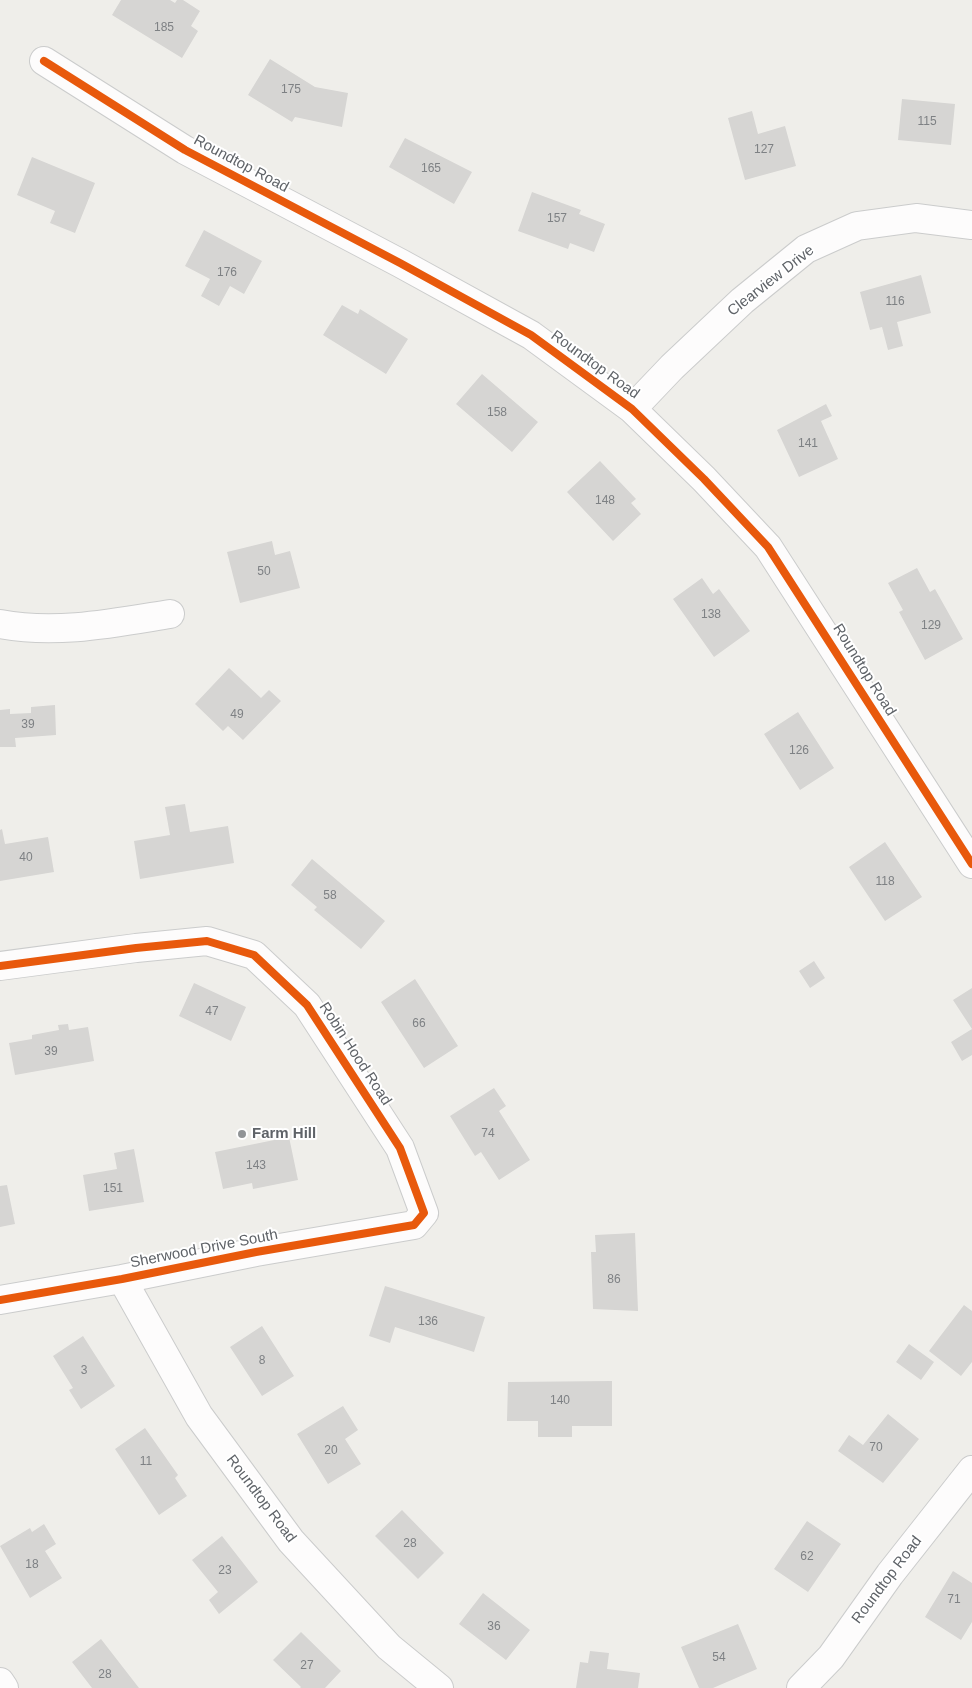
<!DOCTYPE html>
<style>
body{margin:0}
canvas{display:block;background:#efeeea}
</style>
<canvas width="972" height="1688"></canvas>
<script>
const ctx = document.querySelector('canvas').getContext('2d');
ctx.lineJoin = 'round';
function fill(path, color) {
  ctx.fillStyle = color;
  ctx.fill(path, 'evenodd');
}
function stroke(path, color, width, dash) {
  ctx.strokeStyle = color;
  ctx.lineWidth = width;
  ctx.lineCap = dash ? 'butt' : 'round';
  ctx.setLineDash(dash || []);
  ctx.stroke(path);
}
function drawText(font, color, halo, rows, align = 'center') {
  ctx.font = font + ' Helvetica,sans-serif';
  ctx.lineWidth = 4;
  ctx.setLineDash([]);
  ctx.textBaseline = 'middle';
  ctx.strokeStyle = halo;
  ctx.fillStyle = color;
  for (const [text, x, y, turn = 0] of rows) {
    ctx.save();
    ctx.translate(x, y);
    ctx.rotate((+turn || 0) * Math.PI / 180);
    ctx.textAlign = isNaN(turn) ? turn : align;
    if (halo) ctx.strokeText(text, 0, 0);
    ctx.fillText(text, 0, 0);
    ctx.restore();
  }
}
fill(new Path2D(`
 M121,0H170L175,3L177,0H183L200,11L191,26L198,31L182,58L112,15Z
 M270,59L315,87L348,93L342,127L295,117L292,122L248,95Z
 M902,99L955,104L951,145L898,140Z
 M752,111L758,134L785,126L796,166L745,180L728,118Z
 M405,138L472,172L454,204L389,167Z
 M32,157L95,183L75,233L50,223L55,211L17,195Z
 M532,192L581,210L579,214L605,224L594,252L570,243L568,249L518,231Z
 M204,230L262,261L244,294L230,286L219,306L201,296L210,279L185,266Z
 M921,275L931,313L897,322L903,346L888,350L882,327L870,330L860,292Z
 M342,305L358,314L360,309L408,339L386,374L323,335Z
 M482,374L538,422L512,452L456,404Z
 M826,404L832,416L821,421L838,459L799,477L777,430Z
 M600,461L636,499L631,503L641,514L613,541L567,492Z
 M272,541L275,555L290,551L300,588L240,603L227,552Z
 M917,568L930,592L935,589L963,639L925,660L899,612L903,610L888,583Z
 M702,578L713,594L719,589L750,631L714,657L673,599Z
 M229,668L261,698L269,690L281,701L243,740L228,726L223,731L195,704Z
 M55,705L56,735L15,738L16,747H0V710L10,709V714L31,713V707Z
 M798,712L834,768L800,790L764,734Z
 M185,804L190,832L228,826L234,863L140,879L134,841L170,835L165,807Z
 M2,829L5,844L48,837L54,872L0,881V830Z
 M885,842L922,897L885,921L849,867Z
 M312,859L385,921L361,949L314,910L317,907L291,885Z
 M814,961L825,978L810,988L799,971Z
 M415,979L458,1046L424,1068L381,1002Z
 M194,983L246,1007L231,1041L179,1016Z
 M972,988V1055L962,1061L951,1042L972,1029L953,1000Z
 M68,1024L69,1030L88,1027L94,1061L15,1075L9,1043L32,1039V1035L59,1030L58,1025Z
 M494,1088L506,1106L499,1111L530,1160L499,1180L481,1152L475,1156L450,1116Z
 M289,1137L298,1180L253,1189L252,1183L223,1189L215,1152Z
 M134,1149L144,1202L89,1211L83,1175L117,1169L114,1153Z
 M7,1185L15,1224L0,1227V1186Z
 M635,1233L638,1311L593,1309L591,1252H596L595,1235Z
 M385,1286L485,1317L474,1352L395,1327L390,1343L369,1336Z
 M964,1305L972,1311V1362L961,1376L929,1351Z
 M262,1326L294,1376L262,1396L230,1347Z
 M83,1336L115,1386L81,1409L69,1390L73,1388L53,1356Z
 M909,1344L934,1362L921,1380L896,1362Z
 M612,1381V1426H572V1437H538V1421H507L508,1382Z
 M343,1406L358,1430L345,1439L361,1464L328,1484L297,1434Z
 M888,1414L919,1439L883,1483L838,1451L849,1435L863,1445Z
 M145,1428L178,1475L175,1478L187,1496L159,1515L115,1449Z
 M402,1510L444,1553L418,1579L375,1536Z
 M807,1521L841,1544L808,1592L774,1569Z
 M44,1524L56,1544L45,1551L62,1578L30,1598L0,1546L30,1528L32,1532Z
 M222,1536L258,1582L219,1614L209,1600L218,1592L192,1560Z
 M953,1571L972,1583V1622L961,1640L925,1617Z
 M483,1593L530,1630L506,1660L459,1624Z
 M738,1624L757,1669L713,1688H699L681,1647Z
 M301,1632L341,1671L325,1688H300L301,1687L273,1660Z
 M101,1639L139,1688H92L72,1662Z
 M590,1651L609,1653L607,1669L640,1673L638,1688H576L580,1662L588,1663Z`), '#d6d5d3');
const minor = new Path2D(`
 M44,61L185,150L400,263L531,335L632,409L704,479L768,547L972,864
 M632,409L672,367L742,301L806,249L857,226L916,218L972,225
 M0,624C56,635 114,623 170,614
 M0,966L136,948L207,941L254,955L307,1005L400,1148L424,1213L414,1225L256,1252L122,1279L0,1300
 M122,1279L199,1416L291,1541L389,1647L439,1688
 M0,1682L4,1688
 M801,1688L831,1657L890,1574L972,1470`);
stroke(minor, '#cbcccc', 30);
stroke(minor, '#fdfcfc', 28);
stroke(new Path2D(`
 M44,61L185,150L400,263L531,335L632,409L704,479L768,547L972,864
 M0,966L136,948L207,941L254,955L307,1005L400,1148L424,1213L414,1225L256,1252L122,1279L0,1300`), '#e8590c', 8);
for (const [x, y, r, color] of [
 [242,1134,5,"#919496"]
]) {
  const dot = new Path2D();
  dot.arc(x, y, r, 0, 2 * Math.PI);
  ctx.fillStyle = color;
  ctx.fill(dot);
  stroke(dot, '#fff', 2);
}
drawText('12px', '#7e8184', null, [
 ["185",164,28],
 ["175",291,90],
 ["115",927,122],
 ["127",764,150],
 ["165",431,169],
 ["157",557,219],
 ["176",227,273],
 ["116",895,302],
 ["158",497,413],
 ["141",808,444],
 ["148",605,501],
 ["50",264,572],
 ["138",711,615],
 ["129",931,626],
 ["49",237,715],
 ["39",28,725],
 ["126",799,751],
 ["40",26,858],
 ["118",885,882],
 ["58",330,896],
 ["47",212,1012],
 ["66",419,1024],
 ["39",51,1052],
 ["74",488,1134],
 ["143",256,1166],
 ["151",113,1189],
 ["86",614,1280],
 ["136",428,1322],
 ["8",262,1361],
 ["3",84,1371],
 ["140",560,1401],
 ["70",876,1448],
 ["20",331,1451],
 ["11",146,1462],
 ["28",410,1544],
 ["62",807,1557],
 ["18",32,1565],
 ["23",225,1571],
 ["71",954,1600],
 ["36",494,1627],
 ["54",719,1658],
 ["27",307,1666],
 ["28",105,1675]
]);
drawText('15px', '#5f6368', '#fff', [
 ["Roundtop Road",241,164,28],
 ["Clearview Drive",771,281,-38],
 ["Roundtop Road",595,365,36],
 ["Roundtop Road",864,670,58],
 ["Robin Hood Road",355,1054,57],
 ["Sherwood Drive South",204,1249,-11],
 ["Roundtop Road",261,1499,53],
 ["Roundtop Road",887,1580,-53]
]);
drawText('bold 15px', '#5f6368', '#fff', [
 ["Farm Hill",252,1134]
], 'left');
</script>
